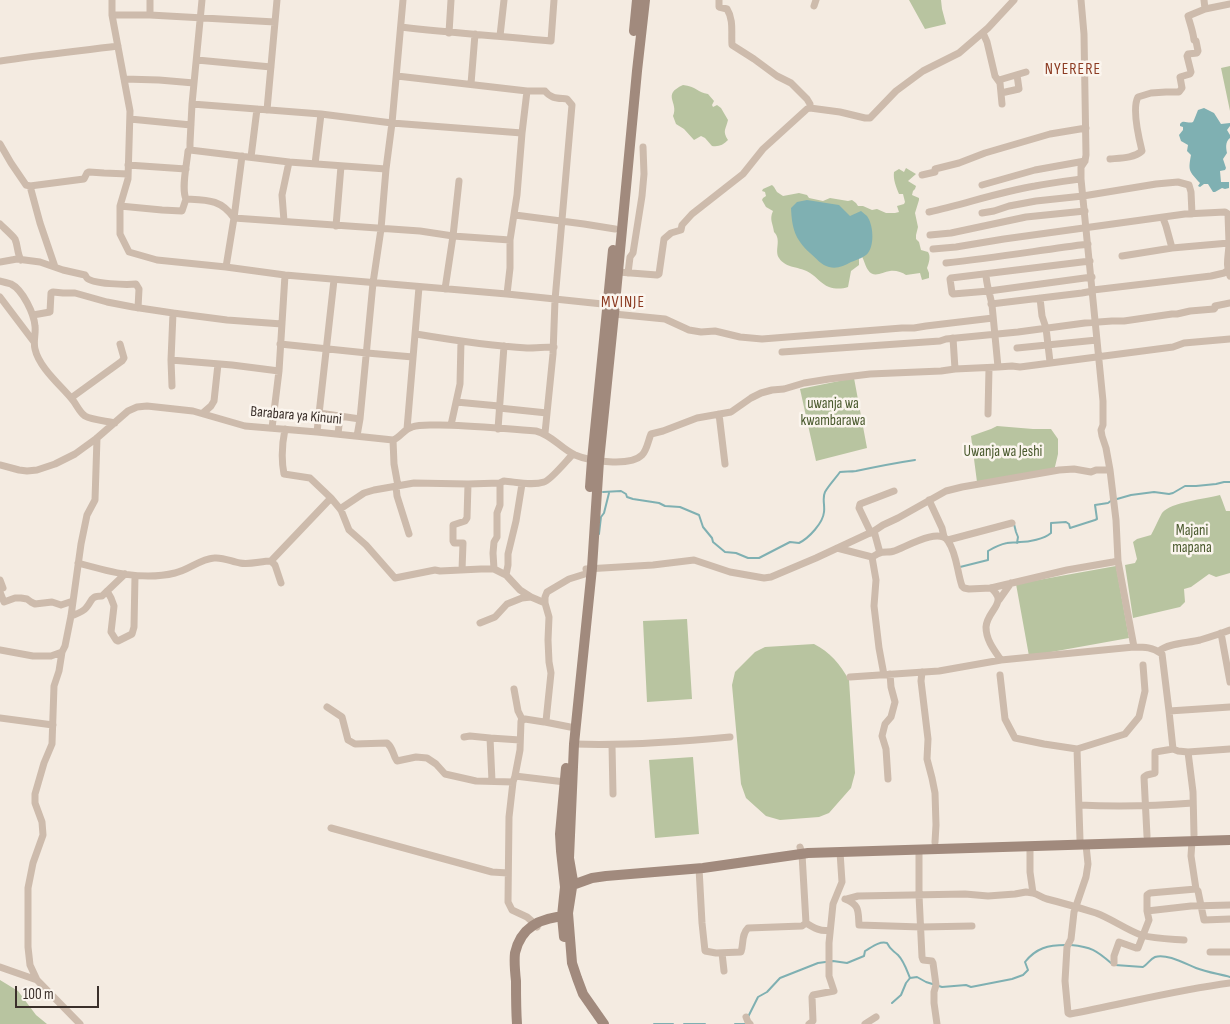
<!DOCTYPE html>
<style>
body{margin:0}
#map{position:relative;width:1230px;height:1024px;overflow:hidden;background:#f4ebe1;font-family:"Sofia Sans Condensed",sans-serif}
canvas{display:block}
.scale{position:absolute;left:15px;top:986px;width:84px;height:22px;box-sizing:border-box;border:2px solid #3b302b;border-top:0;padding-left:6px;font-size:15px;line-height:18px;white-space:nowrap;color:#3b302b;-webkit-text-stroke:4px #fbf5ee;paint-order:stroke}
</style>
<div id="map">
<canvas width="1230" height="1024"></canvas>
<div class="scale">100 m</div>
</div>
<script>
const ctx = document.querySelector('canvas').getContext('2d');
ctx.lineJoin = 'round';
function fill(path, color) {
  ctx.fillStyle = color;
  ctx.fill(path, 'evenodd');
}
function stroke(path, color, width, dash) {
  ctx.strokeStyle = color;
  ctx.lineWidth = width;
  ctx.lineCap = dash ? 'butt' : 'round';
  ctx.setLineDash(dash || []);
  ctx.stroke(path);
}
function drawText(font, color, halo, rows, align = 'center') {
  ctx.font = font + ' "Sofia Sans Condensed",sans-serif';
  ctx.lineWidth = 5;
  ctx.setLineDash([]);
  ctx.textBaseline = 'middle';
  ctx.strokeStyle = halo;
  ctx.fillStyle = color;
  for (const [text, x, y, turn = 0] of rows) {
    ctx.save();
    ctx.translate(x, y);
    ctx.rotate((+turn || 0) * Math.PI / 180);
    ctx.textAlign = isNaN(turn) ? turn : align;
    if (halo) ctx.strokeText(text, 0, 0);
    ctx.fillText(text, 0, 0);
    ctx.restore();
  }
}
fill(new Path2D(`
 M909,0H941L942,9L946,24L925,29Z
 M1230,66V111L1221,68Z
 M683,85C696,86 698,93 708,94L714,101L712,105L713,107L717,105L721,108L728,120C726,129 722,131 728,140C723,145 719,147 712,146L705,138L701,136L694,140L684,129L676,124L673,116C679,102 661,95 683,85Z
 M906,168L916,174L908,181L916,186L915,189L913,191L912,195L919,198V200L915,213L918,227L916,235V239L919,242L921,250L928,252C931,256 929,263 927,268L929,273V278L922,280L920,273L906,275C902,272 895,270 890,271C882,272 874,279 868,270C865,266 864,259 861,255H859V265L851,271L848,287C842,289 835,289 829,287C821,284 817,277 810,273C800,266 786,269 779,258C774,250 782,240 774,232C773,223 769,220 773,211L766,207L762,200L763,198L766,196L765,192L762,191L763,189L772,185L774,187L777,192L783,196L799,193L807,195L809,198L823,201L830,198L848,201L852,200L856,203L858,206H863L872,210L877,209L886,213H895L899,212L897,206L904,204L905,202L903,194H899C896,187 893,179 894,172L899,169L904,172Z
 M854,378L867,448L816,461L800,389Z
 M997,426L1033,429H1051L1058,439V454L1054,471L977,482L971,436L991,429Z
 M1220,495L1222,500L1226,511H1230V573L1216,577L1209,574L1191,587L1184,589L1185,602L1180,607L1133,618L1125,565L1135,563L1137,559L1133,542L1137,539L1151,535C1155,528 1158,520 1162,513C1171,502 1205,499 1220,495Z
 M1116,566L1129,638L1029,656L1016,584Z
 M687,619L692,699L647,702L643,621Z
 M814,644C830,652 840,664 849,680L855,773L851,788L829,813L819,817L780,820L766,816L746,798L741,784L732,685L735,672L755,652L765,647Z
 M693,757L699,834L655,838L649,760Z
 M0,980L18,991L36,1015L47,1024H0Z`), '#b8c4a0');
fill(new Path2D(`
 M1204,108L1214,113L1221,124L1230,123V126L1227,130L1230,135V138C1225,142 1226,148 1227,153L1223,159L1226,168L1225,170L1220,171L1221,182H1229V188L1225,189L1222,188L1215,192H1213L1208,184H1204L1200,187L1198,186L1200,183C1189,171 1188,171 1191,155L1187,151L1188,145L1181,141L1179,135L1183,130V127L1180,126V124C1183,119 1188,124 1193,122L1194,120L1198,110Z
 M807,200L839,205L850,216L861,211C863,213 865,214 867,216C873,224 875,244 868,253C865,257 857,260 851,262C844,266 837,269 829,267C821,265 816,258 810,253C795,239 792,229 791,208L797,202Z`), '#7fb0b2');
stroke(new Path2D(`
 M603,492L621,491L626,494L627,497L633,499L659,503L665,506L680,507L699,515L703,527L712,538L713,542L725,552L736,553L748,558H759L790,542L799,543C809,538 823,523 824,512C825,505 822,498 825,492C829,485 835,479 840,472C845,471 850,472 856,471C875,467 895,463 915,460
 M1117,499L1131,495L1154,492L1169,494L1173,493L1185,486H1196L1216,484L1224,482H1230
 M1014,524L1016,532L1018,537L1017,543
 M599,534L601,517L604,513L609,493
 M960,567L988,560V551C993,548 1002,544 1007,543C1011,542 1015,543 1020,542C1029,542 1044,539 1051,533V523L1066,522L1069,524L1070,528L1095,520L1097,519L1095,505L1108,503L1112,500
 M1071,945C1091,947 1096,950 1111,963
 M1115,965L1143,967C1148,964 1150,959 1155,957C1166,953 1186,964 1196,968C1206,972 1219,974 1230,977
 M892,1003L901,995L906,983L910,978L917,977L926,982L942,987L966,985L971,987L1012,979L1023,975L1028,970L1025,962C1036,948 1048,945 1066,945
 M748,1017L758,997L767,992L780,978L818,963L833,961L847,963L864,956L865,951C872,947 879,941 887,943C891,951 893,950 898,955C904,961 907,971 910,978
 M654,1024H673
 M684,1024H705
 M735,1024H745`), '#7fb0b2', 2);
stroke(new Path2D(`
 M112,0V15L130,111L128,179L120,206V234L129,252L157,260L226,267L285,275L507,294L612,305
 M202,0L192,104L190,143V150L188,151C187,164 181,188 186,199C207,200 221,199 234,218L420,231L453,236L510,240
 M719,0V7L727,9C734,20 731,33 732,45L754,59L777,76L791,83L807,99L810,104V108
 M1081,0L1084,34L1086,155L1085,161L1081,167V179L1103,401V425L1101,430L1102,436L1106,448L1110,470L1116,520L1118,561L1134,647
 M814,6L816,0
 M1205,9L1230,4
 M112,15H150L275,22
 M150,15V0
 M401,27C451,33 501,36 551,41L554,0
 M449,33L451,0
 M983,33L987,42L995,76L1000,83L1002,104
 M500,36L504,0
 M197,60L271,67
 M0,61C39,55 79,51 118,46
 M397,76L527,91H545C551,99 558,98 567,99L572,105L555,300L553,354L545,433
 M124,79L159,80L194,83
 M999,80L1026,72
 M471,84L475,34
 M1001,93L1019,89L1017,75
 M192,104L321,114L392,123L522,133
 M267,110L277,0
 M130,119L191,125
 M0,144L11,163L26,185L30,186L84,179L87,173L89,172L104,173L128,174
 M190,150L289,162L386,169
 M251,157L257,109
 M1110,159C1121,158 1134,158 1142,151C1139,139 1132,108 1138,97L1151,93L1166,92H1179L1182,88L1180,77L1190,74L1191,72L1187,56L1188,54L1197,53L1198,51L1196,41L1194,40C1193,31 1190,24 1188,16L1205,9L1204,0
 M315,164L321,114
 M128,165L186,169
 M922,175L935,172V169L959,163L985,153L1050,134L1086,128
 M982,185L1035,170L1085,161
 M30,186L40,223L55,267
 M120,206L162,210L182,211L186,199
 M929,212C965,204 999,192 1035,186C1050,183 1066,181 1081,179
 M982,213L994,211L1009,206L1036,201L1083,196L1156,184L1178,182L1189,185L1191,192L1192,214
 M515,215L584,224L615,229
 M1163,218L1166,226L1172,248
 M284,221L282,195L289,162
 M0,224C4,228 12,235 15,239C18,246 17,253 21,260
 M336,226L341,166
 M930,235L951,233L1026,217L1085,211
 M1229,243C1229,254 1225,265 1230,276
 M933,249L956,247L1004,239L1185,214L1225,212L1228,214L1229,243L1172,248L1122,256
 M1090,261L951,278L950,279L952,293L953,294L989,291L1092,277
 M0,262L17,259L40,262L63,270L85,275C86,276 86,277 87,278C92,284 127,285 136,284L139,289L138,308
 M946,263C994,258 1041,250 1088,244
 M226,267L234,218L242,156
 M618,272L657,275L659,274L664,239L671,233L681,230L682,225L692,214L743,174L763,149L807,109L810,108L840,112L865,118H870L896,91L923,71L959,53L988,28L1014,0
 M628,273L630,257L633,253L642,196L644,174L643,147
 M986,274C986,284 990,294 992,305C994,326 996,347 998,367
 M0,281C3,282 8,283 11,284C23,290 34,314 35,326C36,334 33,341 35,349C39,367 59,384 71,398C76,403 79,412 85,416C92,420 107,421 115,423
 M445,289L453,236L459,181
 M1093,290L1211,276L1224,273L1230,269
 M507,294L510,268V240L517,195L522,133L527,91
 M0,297L34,342
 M1040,298L1042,316L1046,328L1050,362
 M991,304L1082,293L1093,291
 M614,314L665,319L689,330L701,332L715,331L740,337L762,339L902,328H914L926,326L993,318
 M33,315L50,312L51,293L53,292L63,293H75L107,302L133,307L173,313
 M416,334C452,340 490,346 527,348C536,348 545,347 554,347
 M953,338L955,369
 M280,344L367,353L413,357
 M1017,348L1097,340
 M782,352L940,341L946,339L1018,332L1085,323L1112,321H1124L1172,314H1177L1190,311L1214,309L1215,308V306L1230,303
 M171,360L172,386
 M279,371L232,365L171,360L173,313L227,320L282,324
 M71,398L122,361L124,358L120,344
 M456,402L499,406
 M499,408L547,413
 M203,413L211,406L214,401L218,364
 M319,413L360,419
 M719,414L725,464
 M988,414L989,368
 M451,425L460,384L461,341
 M272,428L279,371L285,275
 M285,429C282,444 281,459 284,474L310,478L331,498L341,510L349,530L366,545L395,578L435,570L440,571L481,569H494L506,575L520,590L531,597
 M407,429L419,287
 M498,429L504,346
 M317,432L334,280
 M338,434L340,416
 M357,436L360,419L373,283L381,229L386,169L392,123L403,0
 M393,440L394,464L398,486
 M0,465L19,470L27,471L37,470L55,464L75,454L97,438L128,411L137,407L147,406L193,411L245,426L317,432L393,440C401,437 404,429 412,427C420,424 430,425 439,425C471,425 504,429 536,431C552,435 560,448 575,455C589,461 630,467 642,455C647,450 648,441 651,434L663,431L697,418L731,412L751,398L761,393L772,390L784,389L804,383L829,379L870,374L941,371L955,369L998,367L1012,366L1020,367L1173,347L1184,343L1230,339
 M396,486L397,496L409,534
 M929,500L942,528L944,537
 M340,509L364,493L374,490L414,483L468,484
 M874,531L880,553
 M871,533L859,508L860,504L894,491
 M948,540L1012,523
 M837,548L872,557L876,580L874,606L879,648L884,675
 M872,557C875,556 877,554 879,553C884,551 890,553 894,551C906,547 939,527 948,541C957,554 957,572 962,586L964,588L969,589L991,588L1067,570L1113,562L1118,561
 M271,561L275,565L281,583
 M78,563C110,572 142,581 175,573C189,570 200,559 214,558C224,557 232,562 240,563C250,565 261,561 271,561L331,498
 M494,569L493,553L494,542L497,537V513L500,505V483
 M586,569L653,565L694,560L730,572L764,578L771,577L816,558L874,531L883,525L898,518L946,491L962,487L1059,470L1074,469L1091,472L1096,470H1110
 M462,570L463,543H454L453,541V525L465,521L467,518L468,484L500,483L504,481C516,482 532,486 544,482C551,480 567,460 573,454
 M506,575L508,565V554L516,521L522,484
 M0,580L3,588L0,589
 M991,588C1009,603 987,610 986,627C986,640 994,650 1001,660
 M107,591L111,598L114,606L111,632L116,640L118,641L132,634L134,627L135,576
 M0,592L4,602L15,598H21L27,599L31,602L35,604L52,602L61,605L73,601
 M999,600L1011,583
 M71,616C76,614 83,612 86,608C93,600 90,596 102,596L125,574
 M480,623L495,617L507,604L522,598L531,597L545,603
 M1221,633L1230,682
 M0,650L33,656H51L62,652
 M1159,651C1168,643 1188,643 1200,640C1210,637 1220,634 1230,630
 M922,672L921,681L928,739L927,759L932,778L935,793L936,825L935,842
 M1000,675L1005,719L1015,738L1044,744L1077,749L1125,734L1139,717L1145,691L1143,665
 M850,677L939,671L1001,660L1134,647C1144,647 1153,647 1162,654L1169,711
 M514,689L518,711L522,719
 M327,707L342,717L348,740L355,744L387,743C394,749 392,754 397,761L416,757L427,758L436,764L445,774L476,781L513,782
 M0,718L53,725
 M545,722L570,727
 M464,737L470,736L490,738L492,781
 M490,738L520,740
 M574,744C626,746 678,742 730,737
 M612,745L613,794
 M1077,749L1080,840
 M1173,749L1178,751L1188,752
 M515,776L520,750L521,721L525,719L544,722L546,721L551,673L549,662L548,640L549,617L545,603V597L547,592L569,579L585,574
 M888,779L886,749L882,736L885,724L891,717L895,702L891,687L890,674
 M1079,805C1118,807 1155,806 1193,803
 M331,828L492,872L508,873
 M1194,835L1193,792L1188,752L1230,749
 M1147,836L1144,777L1147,775L1155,773V752L1173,749L1169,711L1230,707
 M1192,841L1191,856L1196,889L1198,891L1204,920L1230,919
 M1086,845L1088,864L1086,877L1074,912L1071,939L1067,947L1065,981L1068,1013L1070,1014C1123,1004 1176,990 1230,983
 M1030,846V872L1033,893C1038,894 1042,898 1047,899C1063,903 1080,908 1096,913C1112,919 1125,929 1141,935C1155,939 1170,939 1184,940
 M800,847L802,854L806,923C814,928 821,932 830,930
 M919,849V895L922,957L923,960L932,961L933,963L936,985L934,992V1003L937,1024
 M699,868L702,923L705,951L716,953L741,952C744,943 741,935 748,928L802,926L806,923
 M845,899C860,905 858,911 859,925L921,927L972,926
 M847,899L858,896L965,894L988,896L1015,894L1026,892L1033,893
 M1147,911V895L1150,893L1196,889
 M537,927L535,924L527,917L512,910L508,902L509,817L513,782L515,776L565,782
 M1210,952H1230
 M722,953L724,971
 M1114,963V956L1119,942L1136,948H1138L1149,920L1147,911L1191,906L1230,905
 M0,967L37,980L80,1024
 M37,980L30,965L28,947V888L33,863L43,835L42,822L35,803V794L44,763L52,744L54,686L59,671L62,652L65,646L71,616L81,544L87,515L95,500L97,438
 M746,1017L748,1022L750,1024
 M809,1024L813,1021L812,997L813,995L834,991L829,976V943L833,904L842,882L840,852
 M865,1024L876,1017`), '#cdbbac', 7);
stroke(new Path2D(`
 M634,31L637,0
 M590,487L592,460L613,250
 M567,887L592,878L606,876L703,868L808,853L1230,840
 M564,937L562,916L565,887L561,851L560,834L566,768
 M517,1024C516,1010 516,995 516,981C515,972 514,962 515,953C521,926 542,917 568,916
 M604,1024L583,994L577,978L572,963L568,913L573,881L569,858L574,744L592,568L599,461L614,314L637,71L645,0`), '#a18a7d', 10);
drawText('15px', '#4a5a2e', '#fbf5ee', [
 ["uwanja wa",833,404],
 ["kwambarawa",833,421],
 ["Uwanja wa Jeshi",1003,452],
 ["Majani",1192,531],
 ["mapana",1192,548]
]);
drawText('15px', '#3b302b', '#fbf5ee', [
 ["Barabara ya Kinuni",296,416,5]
]);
ctx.letterSpacing = '1px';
drawText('16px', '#8c3b22', '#fbf5ee', [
 ["NYERERE",1073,70],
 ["MVINJE",623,303]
]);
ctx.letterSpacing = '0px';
</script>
